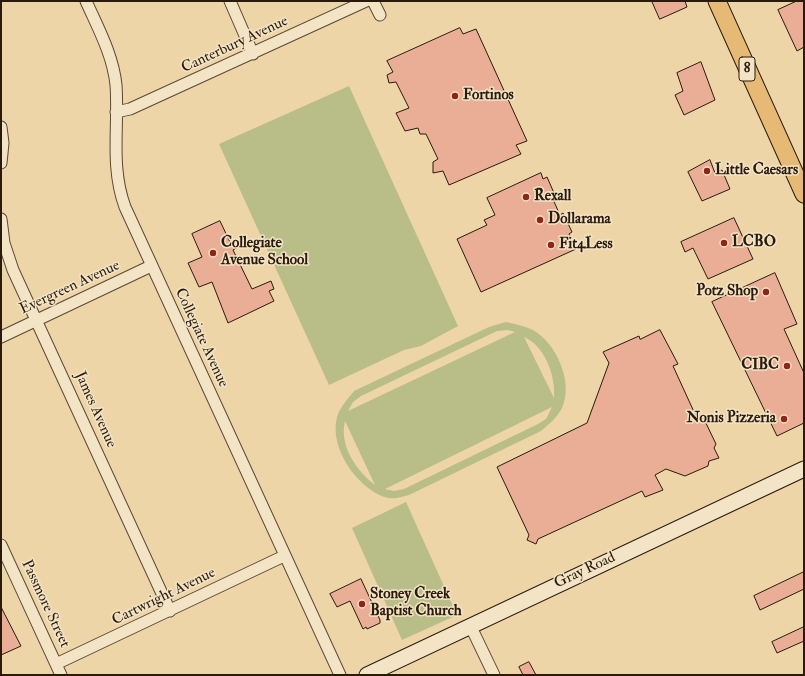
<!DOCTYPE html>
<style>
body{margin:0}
#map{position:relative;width:805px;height:676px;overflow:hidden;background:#edd5a8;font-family:"IM FELL Double Pica",serif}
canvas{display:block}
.frame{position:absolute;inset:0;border:2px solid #291a0c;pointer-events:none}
</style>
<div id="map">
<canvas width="805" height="676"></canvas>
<div class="frame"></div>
</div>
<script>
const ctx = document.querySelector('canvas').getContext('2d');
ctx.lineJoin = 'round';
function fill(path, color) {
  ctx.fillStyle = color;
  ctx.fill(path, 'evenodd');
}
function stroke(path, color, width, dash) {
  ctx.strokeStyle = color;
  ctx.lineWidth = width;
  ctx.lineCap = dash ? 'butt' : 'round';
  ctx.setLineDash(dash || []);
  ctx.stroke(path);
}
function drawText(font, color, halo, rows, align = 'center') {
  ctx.font = font + ' "IM FELL Double Pica",serif';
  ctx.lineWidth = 3;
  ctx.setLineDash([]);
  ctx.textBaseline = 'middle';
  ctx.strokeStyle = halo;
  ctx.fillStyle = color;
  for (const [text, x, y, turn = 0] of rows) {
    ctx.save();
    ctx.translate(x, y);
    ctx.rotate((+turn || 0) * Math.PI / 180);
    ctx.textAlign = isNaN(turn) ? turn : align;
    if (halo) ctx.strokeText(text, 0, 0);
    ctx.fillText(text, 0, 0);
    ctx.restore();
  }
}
fill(new Path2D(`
 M349,86L458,326L421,346L404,350L329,385L219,144Z
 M506,322C515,324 524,326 533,330C556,343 574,382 562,408C557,418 549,424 541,431L409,495C401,497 393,500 384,497C356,486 329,448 337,417C340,407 348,399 354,391L489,327ZM508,330L515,332L348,411L353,402L361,396L497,331ZM524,337C545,346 556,376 554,398ZM552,407L546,419L538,424L404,489L394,491L385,489ZM345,421L375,485C356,470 339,446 345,421Z
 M406,502L457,615L402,640L352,528Z`), '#b9bd87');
const building = new Path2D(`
 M652,1H685L687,7L660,19Z
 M797,1H804V47L797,51L778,10Z
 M460,28L463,34L476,29L527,141L516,145L521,154L449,185L443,171L433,173V162L438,159L426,134H420L418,128L405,131L396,113L409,108L396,82L389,83L387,75L393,72L387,61Z
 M701,62L715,100L684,115L675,95L683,91L677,73Z
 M710,160L715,173L722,170L730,189L702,201L688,172Z
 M541,173L543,179L547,177L554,193L551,195L560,215L563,213L572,232L569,234L576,249L481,292L457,239L487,225L484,220L495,215L487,198Z
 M734,218L753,259L708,279L693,248L685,252L681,242Z
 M220,221L230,242L235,240L238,247L233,250L252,289L271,281L274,289L269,291L274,301L228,323L212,282L199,287L188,263L202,257L192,234Z
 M775,273L797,324L784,329L804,373V423L777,436L712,302Z
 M660,330L678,364L673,366L695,414L703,417L716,444L714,448L719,458L709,461L708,466L685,476L666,469L655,475L663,490L645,497L642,491L538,539L536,544L527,540L529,535L497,467L587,423L609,363L603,352L639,336L640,339Z
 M804,572V589L760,610L754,596Z
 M361,579L380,620V623L367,629L366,627L363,629L350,601L337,607L330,594Z
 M1,607L21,646L1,655Z
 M804,627V641L777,653L772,642Z
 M529,662L536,675H523L519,667Z`);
fill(building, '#e9ae95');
stroke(building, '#291a0c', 1);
const street = new Path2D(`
 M86,1C98,28 113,55 116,85C119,127 110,166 125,207L340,675
 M230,1L253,54
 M373,1L380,15
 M116,112L130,109L366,1
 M1,127L3,143L1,163
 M1,219L4,243L13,270L170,611
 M1,337L151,266
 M1,545L61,675
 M470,625L494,675
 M56,664L284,556`);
const secondary = new Path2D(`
 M367,675L804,469`);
const primary = new Path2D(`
 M717,1L804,194`);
stroke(street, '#5a4933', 13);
stroke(secondary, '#291a0c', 17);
stroke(primary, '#291a0c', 19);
stroke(street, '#f3e4c6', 11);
stroke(secondary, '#f3e4c6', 15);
stroke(primary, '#e6ba74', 17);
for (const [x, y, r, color] of [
 [455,96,4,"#8f2418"],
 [707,171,4,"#8f2418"],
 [526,197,4,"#8f2418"],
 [540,220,4,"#8f2418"],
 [724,243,4,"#8f2418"],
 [551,245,4,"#8f2418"],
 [213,253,4,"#8f2418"],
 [766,292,4,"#8f2418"],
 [787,366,4,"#8f2418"],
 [784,419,4,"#8f2418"],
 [362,604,4,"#8f2418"]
]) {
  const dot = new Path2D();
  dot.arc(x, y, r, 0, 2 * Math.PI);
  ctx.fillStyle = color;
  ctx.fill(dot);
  stroke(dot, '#f3e4c6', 1.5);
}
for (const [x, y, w] of [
 [747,69,16]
]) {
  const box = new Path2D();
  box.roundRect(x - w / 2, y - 12, w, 24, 3);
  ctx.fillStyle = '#f3e4c6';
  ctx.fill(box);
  stroke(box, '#291a0c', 1);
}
drawText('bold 14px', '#291a0c', null, [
 ["8",747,69]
]);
drawText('15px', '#291a0c', '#f3e4c6', [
 ["Canterbury Avenue",235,45,-25],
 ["Evergreen Avenue",70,288,-25],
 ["Collegiate Avenue",201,338,65],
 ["James Avenue",95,410,66],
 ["Gray Road",585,571,-25],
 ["Cartwright Avenue",164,597,-26],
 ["Passmore Street",45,604,65]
]);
drawText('bold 15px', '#291a0c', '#f3e4c6', [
 ["Fortinos",463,96],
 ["Little Caesars",715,171],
 ["Rexall",534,197],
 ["Dollarama",548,220],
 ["LCBO",732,243],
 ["Collegiate",221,244],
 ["Avenue School",221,261],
 ["Fit4Less",559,245],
 ["Potz Shop",758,292,"right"],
 ["CIBC",779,366,"right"],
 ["Nonis Pizzeria",776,419,"right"],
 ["Stoney Creek",370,595],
 ["Baptist Church",370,612]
], 'left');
</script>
